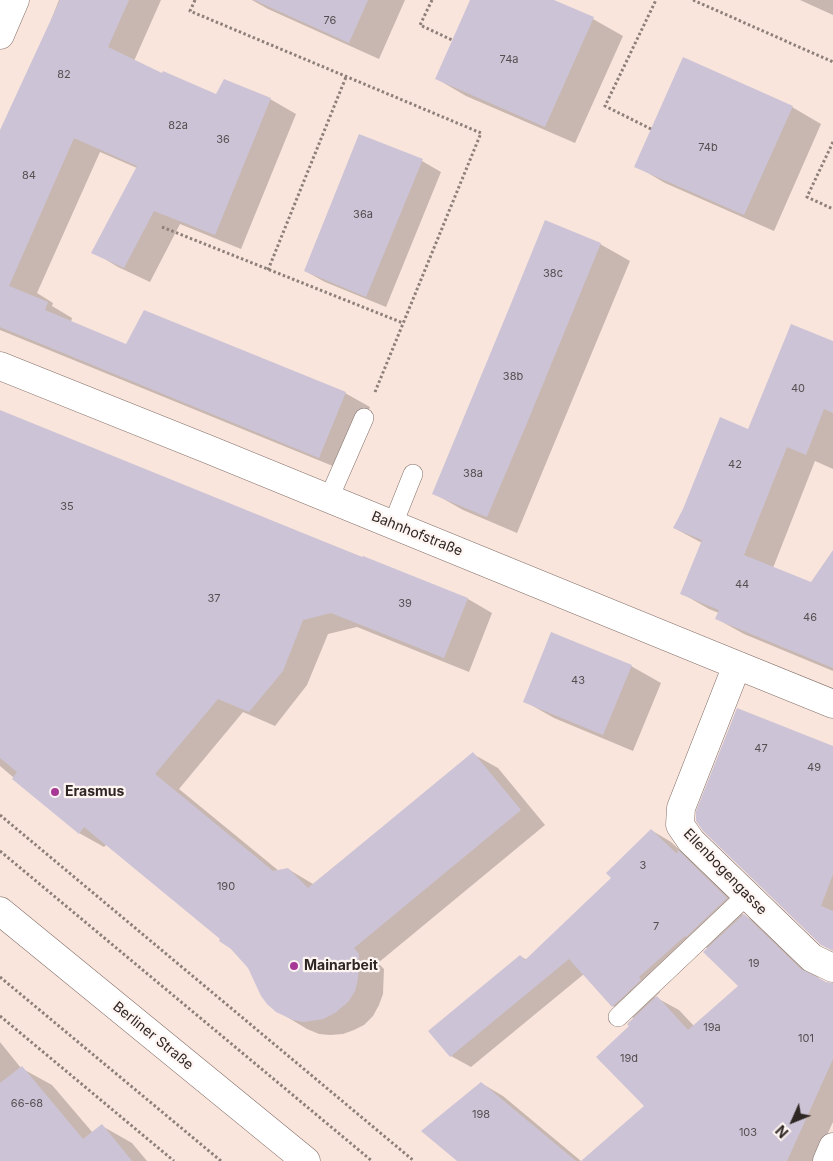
<!DOCTYPE html>
<meta charset="utf-8">
<style>
body{margin:0}
#map{position:relative;width:833px;height:1161px;overflow:hidden;background:#fae5dc;font-family:Inter,sans-serif}
canvas{display:block}
.north{position:absolute;left:768px;top:1096px;width:50px;height:50px;-webkit-text-stroke:4px #fef5f2;paint-order:stroke;rotate:226deg;font-size:14px;font-weight:700;line-height:20px;text-align:center;color:#2e2623}
.north::after{content:'';display:block;margin:auto;width:18px;height:22px;background:#2e2623;clip-path:polygon(50% 0,100% 100%,50% 72%,0 100%)}
</style>
<div id="map">
<canvas width="833" height="1161"></canvas>
<div class="north">N</div>
</div>
<script>
const ctx = document.querySelector('canvas').getContext('2d');
ctx.lineJoin = 'round';
function fill(path, color) {
  ctx.fillStyle = color;
  ctx.fill(path, 'evenodd');
}
function stroke(path, color, width, dash) {
  ctx.strokeStyle = color;
  ctx.lineWidth = width;
  ctx.lineCap = dash ? 'butt' : 'round';
  ctx.setLineDash(dash || []);
  ctx.stroke(path);
}
function drawText(font, color, halo, rows, align = 'center') {
  ctx.font = font + ' Inter,sans-serif';
  ctx.lineWidth = 4.5;
  ctx.setLineDash([]);
  ctx.textBaseline = 'middle';
  ctx.strokeStyle = halo;
  ctx.fillStyle = color;
  for (const [text, x, y, turn = 0] of rows) {
    ctx.save();
    ctx.translate(x, y);
    ctx.rotate((+turn || 0) * Math.PI / 180);
    ctx.textAlign = isNaN(turn) ? turn : align;
    if (halo) ctx.strokeText(text, 0, 0);
    ctx.fillText(text, 0, 0);
    ctx.restore();
  }
}
fill(new Path2D(`
 M59,0H161L134,61L163,75L217,96L270,99L296,114L241,249L180,224L150,282L118,267L93,252L137,168L100,152L37,293L53,303L52,306L72,318L71,322L127,345L345,393L370,407L345,471L0,330V133L52,20H51Z
 M252,0H405L379,59L268,9Z
 M472,0H551L593,19L623,36L575,143L466,96L437,79Z
 M800,0H833V15Z
 M792,107L821,124L774,231L665,183L636,166Z
 M422,161L441,172L386,307L325,282L305,271Z
 M600,244L630,261L517,533L463,510L433,493Z
 M833,343V469L815,461L773,568L811,583L833,552V671L744,634L717,619L719,613L709,609L681,593L702,543L674,528L748,431Z
 M0,411L147,472L468,599L492,613L469,672L357,627L328,634L307,685L275,726L243,712L179,789L279,871L288,869L313,884L473,754L498,768L545,825L378,963L384,969L383,994L379,1005L373,1016L364,1025L354,1030L343,1034L330,1035L319,1034L307,1029L282,1014L249,968L222,939L107,844L104,847L79,833L0,766Z
 M631,666L661,683L633,751L554,718L524,701Z
 M833,746V950L704,830Z
 M651,830L671,842L686,856L699,863L747,910L742,914L766,928L823,982L833,985V1122L815,1161H583L645,1106L631,1026L635,1019L613,1006L584,974L471,1067L451,1056L520,956L527,960L613,878ZM705,947L709,949L740,986L694,1026L679,1010L655,997L660,992L658,989Z
 M0,1042L21,1068L52,1085L93,1133L102,1126L132,1143L147,1161H0Z
 M481,1083L503,1096L581,1161H459Z`), '#0003');
fill(new Path2D(`
 M60,0H129L108,47L162,73L163,71L216,94L224,79L271,98L215,235L154,211L124,268L91,253L137,166L74,138L9,286L48,302L45,310L126,344L144,310L346,392L319,458L0,327V130Z
 M254,0H368L349,43Z
 M470,0H554L594,17L545,127L435,79Z
 M683,57L793,106L744,215L634,167Z
 M359,134L423,159L366,297L304,271Z
 M545,220L601,243L527,423L487,517L432,494L510,306Z
 M791,324L833,341V413L824,409L806,455L787,447L744,555L811,582L833,550V668L715,619L719,610L680,594L702,540L673,528L683,509L720,417L748,429Z
 M0,410L362,557L363,556L468,598L444,658L331,613L303,620L283,671L249,712L218,699L155,774L273,871L288,868L308,888L473,752L521,810L354,948L359,954L358,979L355,991L348,1002L335,1013L323,1019L304,1022L293,1020L276,1012L267,1004L261,996L248,968L231,949L219,941L220,939L84,827L79,834L12,779L17,772L0,758Z
 M551,632L632,665L603,735L523,702Z
 M737,708L833,746V874L821,906L833,911V951L821,945L703,831L696,821V811Z
 M651,829L677,854L678,850L727,898L686,937L685,936L639,977L641,980L612,1007L569,959L450,1057L428,1031L520,955L525,960L611,878L606,873Z
 M744,914L801,969L826,982L833,983V1059L787,1161H581L644,1106L596,1057L629,1026L627,1024L657,996L688,1030L738,986L703,952Z
 M22,1066L83,1139L102,1124L132,1161H0V1083Z
 M481,1082L576,1161H457L421,1131Z`), '#ccc4d6');
const lane = new Path2D(`
 M329,498L364,418
 M393,524L413,474
 M618,1017L747,895`);
const street = new Path2D(`
 M0,35L15,0
 M0,366L210,450L712,655L833,704
 M737,665L681,808L680,825L691,841L812,958L833,968
 M827,1161L833,1147`);
const secondary = new Path2D(`
 M0,911L306,1161`);
stroke(lane, '#826f68', 20);
stroke(street, '#826f68', 29);
stroke(secondary, '#826f68', 29);
stroke(new Path2D(`
 M195,0L190,11L481,133L375,392
 M432,0L420,25L452,40
 M693,0L833,62
 M651,129L605,106L656,0
 M833,142L807,197L833,209
 M162,227L403,323
 M268,270L346,77
 M0,815L414,1161
 M0,851L372,1161
 M0,977L221,1161
 M0,1016L174,1161`), '#8d7f79', 3, [2.5, 2.5]);
stroke(lane, '#fff', 19);
stroke(street, '#fff', 28);
stroke(secondary, '#fff', 28);
for (const [x, y, r, color] of [
 [55,792,5,"#a83896"],
 [294,966,5,"#a83896"]
]) {
  const dot = new Path2D();
  dot.arc(x, y, r, 0, 2 * Math.PI);
  ctx.fillStyle = color;
  ctx.fill(dot);
  stroke(dot, '#fef5f2', 2);
}
drawText('11px', '#564e50', null, [
 ["76",330,21],
 ["74a",509,60],
 ["82",64,75],
 ["82a",178,126],
 ["36",223,140],
 ["74b",708,148],
 ["84",29,176],
 ["36a",363,215],
 ["38c",553,274],
 ["38b",513,377],
 ["40",798,389],
 ["42",735,465],
 ["38a",473,474],
 ["35",67,507],
 ["44",742,585],
 ["37",214,599],
 ["39",405,604],
 ["46",810,618],
 ["43",578,681],
 ["47",761,749],
 ["49",814,768],
 ["3",643,866],
 ["190",226,887],
 ["7",656,927],
 ["19",754,964],
 ["19a",712,1028],
 ["101",806,1039],
 ["19d",629,1059],
 ["66-68",27,1104],
 ["198",481,1115],
 ["103",748,1133]
]);
drawText('14px', '#2e2623', '#fef5f2', [
 ["Bahnhofstraße",417,534,22],
 ["Ellenbogengasse",725,872,46],
 ["Berliner Straße",153,1036,39]
]);
drawText('bold 14px', '#2e2623', '#fef5f2', [
 ["Erasmus",65,792],
 ["Mainarbeit",304,966]
], 'left');
</script>
